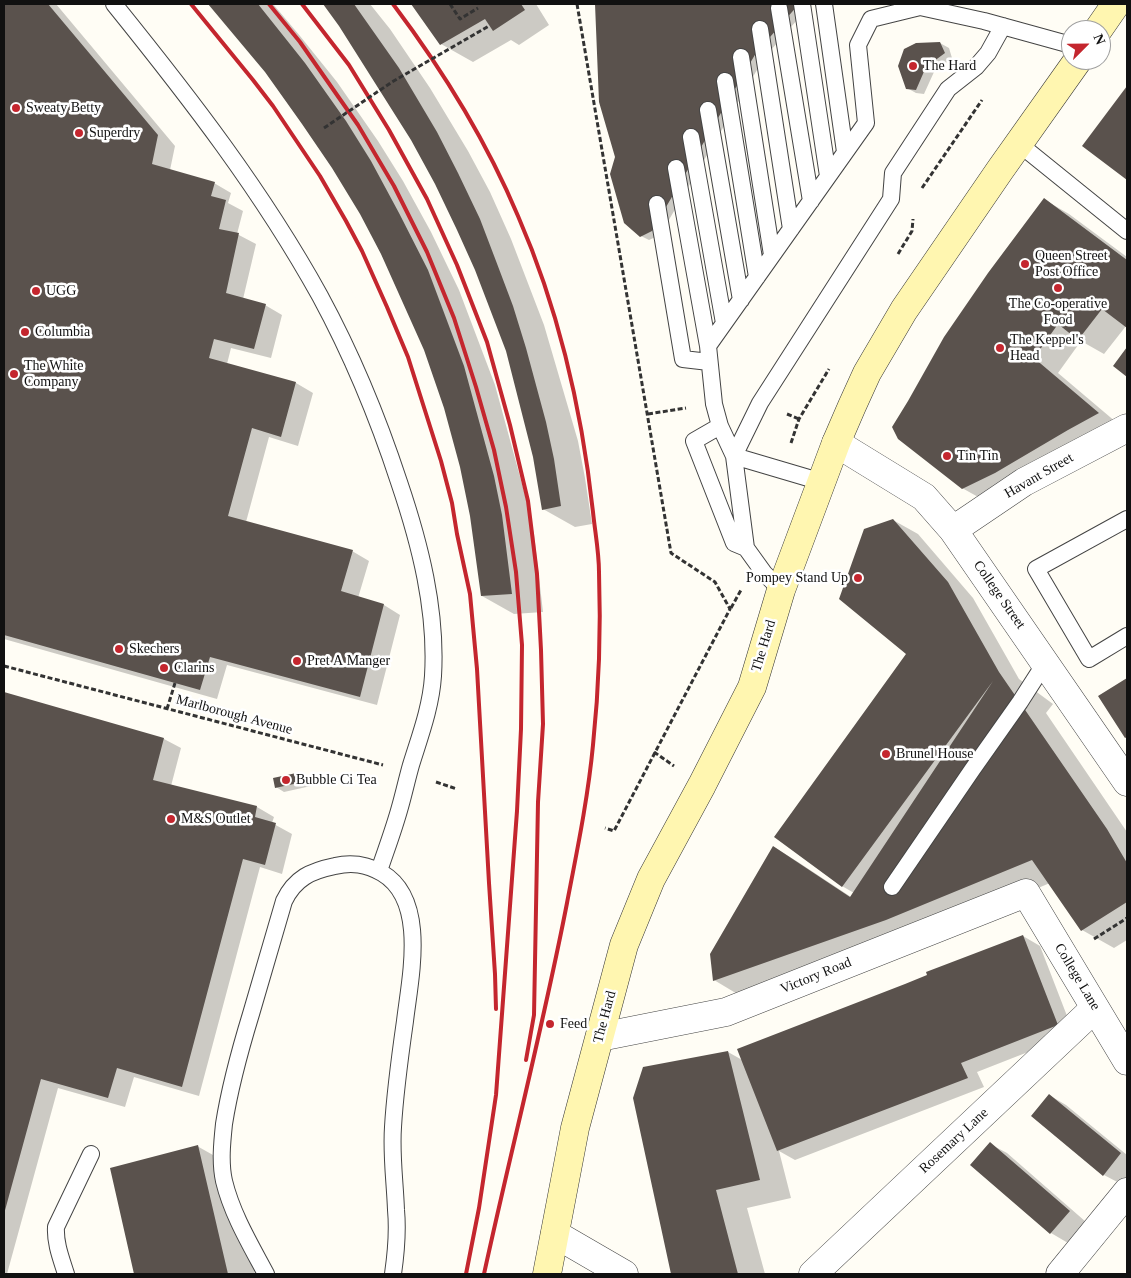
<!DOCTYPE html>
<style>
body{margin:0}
#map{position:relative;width:1131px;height:1278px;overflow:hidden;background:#fffdf5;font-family:Georgia,serif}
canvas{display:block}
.frame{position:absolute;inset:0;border:5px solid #111;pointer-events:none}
.north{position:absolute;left:1061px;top:20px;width:50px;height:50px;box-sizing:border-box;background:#fff;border:1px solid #a0a0a0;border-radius:50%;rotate:67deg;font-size:14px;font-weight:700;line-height:20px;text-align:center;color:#111}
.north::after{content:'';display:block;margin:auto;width:18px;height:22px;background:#c4262e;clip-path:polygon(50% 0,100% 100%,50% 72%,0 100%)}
</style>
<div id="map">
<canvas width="1131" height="1278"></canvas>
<div class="frame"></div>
<div class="north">N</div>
</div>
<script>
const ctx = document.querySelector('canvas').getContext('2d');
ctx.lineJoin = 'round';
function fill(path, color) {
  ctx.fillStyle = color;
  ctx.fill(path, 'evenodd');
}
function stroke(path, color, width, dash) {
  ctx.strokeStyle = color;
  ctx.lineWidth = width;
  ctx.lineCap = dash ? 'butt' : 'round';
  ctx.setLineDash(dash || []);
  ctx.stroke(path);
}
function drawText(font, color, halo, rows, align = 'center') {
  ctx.font = font + ' Georgia,serif';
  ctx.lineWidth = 5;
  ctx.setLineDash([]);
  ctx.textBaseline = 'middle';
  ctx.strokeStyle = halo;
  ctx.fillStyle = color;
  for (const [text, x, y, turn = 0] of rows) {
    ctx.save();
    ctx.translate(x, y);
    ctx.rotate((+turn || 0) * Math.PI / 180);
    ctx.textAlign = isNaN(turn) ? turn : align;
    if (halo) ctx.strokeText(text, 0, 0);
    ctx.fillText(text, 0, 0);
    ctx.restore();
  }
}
fill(new Path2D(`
 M148,4H475L493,31L540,7L556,64L573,154L600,329L610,582L448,599L418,450L387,362L362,310L346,280L350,277L311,212L305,215L230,105Z`), '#fffdf5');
fill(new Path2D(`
 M4,4H56L175,146L170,170L214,183L231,193L228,203L243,211L237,234L256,244L243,299L265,305L282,315L271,358L231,348L227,364L296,383L313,393L298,446L269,437L246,522L352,551L369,561L358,598L384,605L400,615L377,705L227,665L217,699L4,639Z
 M210,4H273L300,36L337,82L378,141L403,181L431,232L459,290L495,385L525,495L534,534L543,612L514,614L482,596L472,516L461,466L445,407L425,350L404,300L361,213L334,168L266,72Z
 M324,4H370L390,29L430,88L468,151L490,192L511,239L544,325L578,441L585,478L592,524L575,527L543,509L534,457L507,350L476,269L436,183L412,139L340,25Z
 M412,4H536L549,25L519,45L511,40L473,62L441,44Z
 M596,4H811L764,58L660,235L649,240L641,236L616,157L600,101Z
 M940,43L949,48L952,58L934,72L924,94L916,93L907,88Z
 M1127,88V179L1083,146Z
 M1045,200L1069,214L1127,257V327L1126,326L1104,354L1081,341L1058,373L1123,428L980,498L962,488Z
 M893,520L918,534L973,598L1019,679L1053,704L1046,713L1127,832V940L1114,948L1082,930L1050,883L919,938L739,995L714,980L774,847L798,862L851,897L854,893L842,886L907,654Z
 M1127,679V738L1100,697Z
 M4,693L164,739L181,748L171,786L257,807L274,817L272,823L292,834L282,874L260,867L199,1096L134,1077L125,1107L58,1088L7,1274H4Z
 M301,773L309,778L311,786L284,792L276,787Z
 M1023,936L1040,946L1074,1034L977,1072L984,1087L795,1160L779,1151L791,1198L747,1208L765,1274H672L634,1098L728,1052L744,1061L905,986Z
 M1049,1095L1066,1105L1127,1155V1177L1121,1184L1104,1175L1033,1116Z
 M990,1144L1007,1153L1086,1222L1068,1243L1051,1233L972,1165Z
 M197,1146L229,1164L255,1274H136L111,1169Z`), '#0003');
fill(new Path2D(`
 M4,4H48L158,135L152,164L215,182L211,196L226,200L219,229L239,233L226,293L266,304L254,349L214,339L209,358L296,382L281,437L252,428L228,516L353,550L341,591L384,604L360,697L210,657L200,690L4,635Z
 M208,4H258L305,63L346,121L371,161L399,213L428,270L464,366L494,476L502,515L512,594L481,596L470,516L460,467L444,408L424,350L381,254L360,214L332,168L302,124L265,72Z
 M323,4H354L399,68L437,132L458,173L480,219L496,261L513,306L526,348L546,422L554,459L561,506L542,510L533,457L506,351L475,270L457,230L435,184L411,140L339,26Z
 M411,4H521L525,10L493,31L485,19L440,45Z
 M595,4H799L756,53L652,231L640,237L624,223L610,174L615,157L599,102Z
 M940,42L945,53L926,67L916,90L906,89L898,66L904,49L916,43Z
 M1127,86V180L1082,146Z
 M1044,198L1127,260V328L1102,309L1078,340L1058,324L1034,358L1099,413L1068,430L995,473L962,489L898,439L892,427L908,401L944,337L988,273Z
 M1127,347V377L1113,366Z
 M893,519L948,582L999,672L1107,829L1127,863V902L1081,931L1032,860L886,920L713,981L710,954L773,846L850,897L993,681L842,887L774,837L906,654L839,599L864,529Z
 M1127,678V737L1125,738L1098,696Z
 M4,692L164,738L153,780L257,806L255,817L276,823L265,865L243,859L182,1087L117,1068L108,1098L41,1079L4,1214Z
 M301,772L303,782L275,788L273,778Z
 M1023,935L1058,1025L961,1063L968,1078L777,1151L737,1049L905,984L927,975L926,972Z
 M728,1051L760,1180L716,1190L738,1274H671L633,1098L643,1067Z
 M1049,1094L1121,1153L1103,1176L1031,1116Z
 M990,1142L1070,1211L1050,1234L970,1165Z
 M198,1145L228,1274H134L110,1168Z`), '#5a524d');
const service = new Path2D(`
 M114,4C189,97 262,191 320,296C352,355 378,418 399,482C420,544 437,610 433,676C431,707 420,736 411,765C407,779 404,793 400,807C394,829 386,850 379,871
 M802,4L828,176
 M824,4L845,152
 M779,8L811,201
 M760,29L791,229
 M741,57L772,255
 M725,81L757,277
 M708,110L741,300
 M691,137L724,323
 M1018,143L1127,231
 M676,168L708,346
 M657,204L683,359L709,362
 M720,426L694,441L734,543L746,548
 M734,456L760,403L891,199L893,173L948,89L976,67L988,53L1003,26
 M734,456L822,482
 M1127,519L1036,569L1089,659L1127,636
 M781,590L764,573L746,548L734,456L720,426L714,404L708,346L866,123L858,45L871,19L920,7L984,21L1071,45
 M892,887L972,770L1020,702L1045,663
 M66,1274C61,1258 55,1243 56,1227L91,1154
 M266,1274C250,1244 232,1214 224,1181C220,1163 222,1143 224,1124C230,1086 240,1050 251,1014C262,976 273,938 284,901C295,878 311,871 335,866C352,862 366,864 382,873C428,900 410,978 405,1021C400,1056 395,1092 393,1127C391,1155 395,1182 396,1210C398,1231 396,1253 393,1274`);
const minor = new Path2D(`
 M836,443L924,497L953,530L1127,782
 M953,530L1024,482L1127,428
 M600,1037L726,1012L1026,893L1127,1061
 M555,1234L624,1274
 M813,1274L1095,1008
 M1060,1274L1127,1192`);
const secondary = new Path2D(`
 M1098,30L1116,4
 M547,1274L575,1128L624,945L651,879L702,785L752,687L781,590L836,443L852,406L867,373L904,310L1000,170L1078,60`);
stroke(service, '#444', 18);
stroke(minor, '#444', 29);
stroke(secondary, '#333', 29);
stroke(new Path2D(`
 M450,4L460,19L478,8
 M577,4L671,553L715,582L730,609L614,831L605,828
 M922,188L982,100
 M898,254L912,231L913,219
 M648,414L686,408
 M787,414L799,419
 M791,443L799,419L829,369
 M731,608L741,590
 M4,666L383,765
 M167,709L175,683
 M654,752L674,766
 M436,782L457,789
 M1094,939L1127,918`), '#333', 3, [5, 2.5]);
stroke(service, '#fff', 16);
stroke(minor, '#fff', 28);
stroke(secondary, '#fff6b0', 28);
stroke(new Path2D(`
 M191,4L253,80L273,106L320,176L346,221L362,251L387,307L408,357L441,461L452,503L457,534L470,594L477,669L489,883L495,974L496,1009
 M269,4L300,42L358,125L394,186L427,252L454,318L476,387L494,450L506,507L516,572L522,645L521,729L517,811L496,1095L479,1208L466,1274
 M302,4L349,65L389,130L427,199L457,265L487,342L510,425L528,501L537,574L541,650L543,724L538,802L534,1015L526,1060
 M393,4C442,69 486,140 518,216C559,310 582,411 593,512C595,532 599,552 599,572C601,630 599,688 593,745C588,798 577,851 567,903C543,1027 511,1150 484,1274`), '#c4262e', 4);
stroke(new Path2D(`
 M324,128L392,82L489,26`), '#333', 3, [5, 2.5]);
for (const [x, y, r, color] of [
 [913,66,5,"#c4262e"],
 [16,108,5,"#c4262e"],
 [79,133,5,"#c4262e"],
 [1025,264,5,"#c4262e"],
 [1058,288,5,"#c4262e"],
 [36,291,5,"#c4262e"],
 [25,332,5,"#c4262e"],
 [1000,348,5,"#c4262e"],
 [14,374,5,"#c4262e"],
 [947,456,5,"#c4262e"],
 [858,578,5,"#c4262e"],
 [119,649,5,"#c4262e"],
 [297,661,5,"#c4262e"],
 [164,668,5,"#c4262e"],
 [886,754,5,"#c4262e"],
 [286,780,5,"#c4262e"],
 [171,819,5,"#c4262e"],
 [550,1024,5,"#c4262e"]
]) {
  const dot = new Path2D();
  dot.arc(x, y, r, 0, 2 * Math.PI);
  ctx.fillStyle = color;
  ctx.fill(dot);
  stroke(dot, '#fff', 2);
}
drawText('14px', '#111', '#fff', [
 ["The Hard",923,66],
 ["Sweaty Betty",26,108],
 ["Superdry",89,133],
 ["Queen Street",1035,256],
 ["Post Office",1035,272],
 ["UGG",46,291],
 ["The Co-operative",1058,304,"center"],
 ["Food",1058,320,"center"],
 ["Columbia",35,332],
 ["The Keppel's",1010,340],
 ["Head",1010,356],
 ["The White",24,366],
 ["Company",24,382],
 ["Tin Tin",957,456],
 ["Pompey Stand Up",848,578,"right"],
 ["Skechers",129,649],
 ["Pret A Manger",307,661],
 ["Clarins",174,668],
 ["Brunel House",896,754],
 ["Bubble Ci Tea",296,780],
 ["M&S Outlet",181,819],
 ["Feed",560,1024]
], 'left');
drawText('14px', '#111', '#fff', [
 ["Havant Street",1039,476,-30],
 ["College Street",999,595,55],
 ["The Hard",764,646,-73],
 ["Marlborough Avenue",234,715,15],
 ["Victory Road",816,976,-22],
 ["College Lane",1077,977,59],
 ["The Hard",605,1017,-75],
 ["Rosemary Lane",954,1141,-43]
]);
</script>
